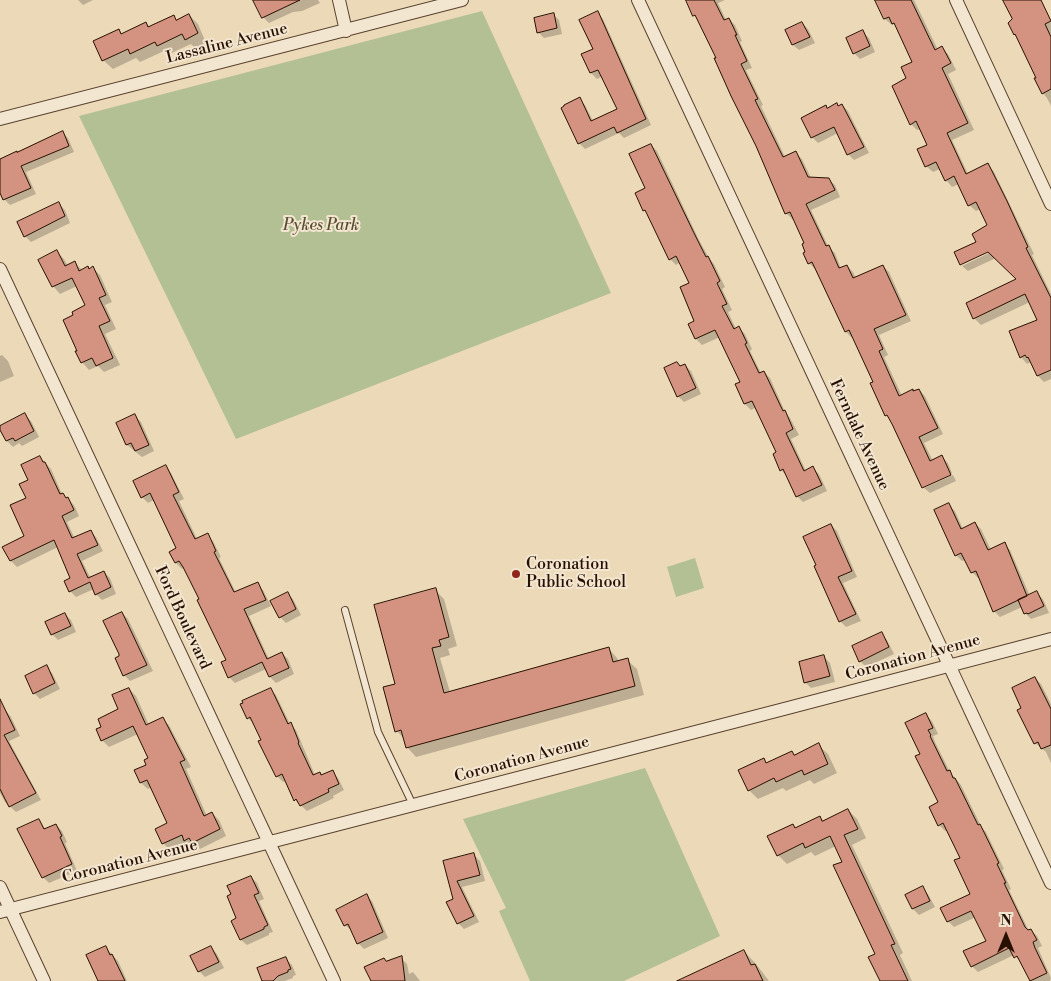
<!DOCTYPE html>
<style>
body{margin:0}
#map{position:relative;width:1051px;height:981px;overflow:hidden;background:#ecd9b8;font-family:"Libre Bodoni",serif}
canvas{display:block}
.north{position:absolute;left:981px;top:911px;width:50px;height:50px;-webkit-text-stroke:4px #f3e6d1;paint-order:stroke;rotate:0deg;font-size:14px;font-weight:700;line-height:20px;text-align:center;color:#281000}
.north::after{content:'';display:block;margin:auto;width:18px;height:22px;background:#281000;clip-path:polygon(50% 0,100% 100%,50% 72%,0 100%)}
</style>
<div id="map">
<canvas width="1051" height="981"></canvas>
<div class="north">N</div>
</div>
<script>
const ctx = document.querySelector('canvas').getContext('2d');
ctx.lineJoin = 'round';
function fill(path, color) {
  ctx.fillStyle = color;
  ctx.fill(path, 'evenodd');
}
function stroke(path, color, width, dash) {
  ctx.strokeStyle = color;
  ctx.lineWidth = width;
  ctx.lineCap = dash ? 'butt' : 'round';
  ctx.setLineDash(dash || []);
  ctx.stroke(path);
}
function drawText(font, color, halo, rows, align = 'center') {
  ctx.font = font + ' "Libre Bodoni",serif';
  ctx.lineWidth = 4;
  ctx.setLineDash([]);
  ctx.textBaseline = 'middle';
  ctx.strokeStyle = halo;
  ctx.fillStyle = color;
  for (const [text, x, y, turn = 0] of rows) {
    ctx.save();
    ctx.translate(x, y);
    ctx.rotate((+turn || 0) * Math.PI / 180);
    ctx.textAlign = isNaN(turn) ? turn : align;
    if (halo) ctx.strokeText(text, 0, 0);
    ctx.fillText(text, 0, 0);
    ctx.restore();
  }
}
fill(new Path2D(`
 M482,11L611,293L236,439L79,116Z
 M695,558L704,588L676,597L667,567Z
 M645,768L720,936L624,981H530L499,911L506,908L463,819Z`), '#b3c093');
fill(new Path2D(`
 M78,0H93L83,5Z
 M256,0H318L320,3L302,11L293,12L269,23L263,17Z
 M691,0H725L718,3L726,20L729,19L735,25L742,41L740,42L752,68L746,70L763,105L761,106L785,157L795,152L802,159L811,178L828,179L835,185L840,197L811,210L828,246L835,253L841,269L847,266L853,272L856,278L883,266L889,272L911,321L879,335L888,355L884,357L902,396L919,390L925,396L943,434L924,443L933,461L942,457L948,463L952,473L924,485V488L892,421L886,415L875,382L854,337L852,338L846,332L817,269H815L809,263L806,244L794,219L793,220L786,213L718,58L699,19L694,15Z
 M876,0H914L938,50L942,48L948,54L956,70L948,74L974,130L952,140L968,174L988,165L994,172L1034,254L1032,255L1051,294V379L1044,382L1038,376L1031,362L1027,364L1021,357L1039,320L1030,302L981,325L974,318L1018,280L996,258L968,271L962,266L995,250L994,248L962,263V265L961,264L956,253L977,243L988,225L981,209L976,211L969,205L959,184L952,187L946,180L940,169L933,172L926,166L928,145L921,129L917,130L911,124L908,79L914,62L897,26L894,24L892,25L885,19Z
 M1005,0H1040L1051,23V106L1047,98L1043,93L1038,78L1010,23L1014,20Z
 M597,13L603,19L651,125L624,138L619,133L585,149L579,143V99L585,105L593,121L618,110L603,76L597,79L591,73L583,55L594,50Z
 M553,14L559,20L562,34L544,38L538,32Z
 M189,15L198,24L206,43L195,48L191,44L167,55L164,51L140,62L136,58L113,69L103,60L119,31L122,35L146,23L150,27L173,16L177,20Z
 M802,23L808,29L815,43L799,50L793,45L787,30Z
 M863,32L869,38L875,52L860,59L854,53Z
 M842,105L848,111L869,153L854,160L848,154L838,133L818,143L812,137L826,107L828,109Z
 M62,132L68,138L74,152L26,172L36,194L10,205L4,199L0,189V160Z
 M651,145L657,151L699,240L709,258L714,264L725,287L722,289L732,310L728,312L736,329L739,328L745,334L752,349L750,351L761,373L764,372L770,378L786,414L790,418L799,435L791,439L806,471L813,468L819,474L827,491L803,502L797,496L787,476L781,470L778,453L757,407L751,410L745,404L736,385L742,382L720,337L702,345L696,339L690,324L696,322L691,283L681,262L676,265L670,259L649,214L644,210Z
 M59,204L65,210L70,223L31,242L25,236Z
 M57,252L64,259L68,266L74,262L82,270H89L93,268L100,275L112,302L105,305L116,329L105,334L120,365L104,372L98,366L89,370L82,362L75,315L87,306L77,286L60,294L53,286Z
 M2,355L8,361L14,376L0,382V356Z
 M685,365L691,371L701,394L684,402L678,396Z
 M25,415L31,421L39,437L22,446L19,443L13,447L7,441L0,427Z
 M135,416L141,422L154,451L142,457L127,445L118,424Z
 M40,457L51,469L62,494L74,505L79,516L67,522L75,539L90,531L96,537L103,551L82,561L91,579L104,572L110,578L116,594L102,600L96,594L94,589L76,597L70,591L72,579L58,547L17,567L11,561L26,537L29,480Z
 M166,467L171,473L184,499L179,501L197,539L207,535L213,541L221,557L219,558L236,593L257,584L263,590L271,606L249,616L269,659L282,653L288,659L294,674L276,683L270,677L266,669L235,683L229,677L228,660L184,568L182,569L176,563L178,549L154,500L148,503L142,497Z
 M953,475L956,481L930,493L924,488Z
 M949,505L955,511L963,529L975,523L981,529L991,550L1005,544L1010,550L1030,596L1037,593L1043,599L1049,613L1031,619L1025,613L1022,607L1000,617L994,611L980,577L978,578L972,572L966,560L962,561L956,555L936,511Z
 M831,525L837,531L857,577L843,583L861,621L846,627L840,621L818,565Z
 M435,590L444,599L457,646L448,649L450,655L440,658L450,692L608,648L617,658L619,662L627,660L637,669L644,695L416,757L407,747L404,739L397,731V685Z
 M287,593L293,599L301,615L286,623L280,617Z
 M122,613L128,619L153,671L130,681L124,675L121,657Z
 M65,614L71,620L76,632L58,640L52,634Z
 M881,634L887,640L894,654L866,667L860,661Z
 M824,657L830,663L835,682L811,688L805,682Z
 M46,667L52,673L60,689L40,699L34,693Z
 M1035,678L1041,684L1051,704V763L1046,752L1035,743L1023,708Z
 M129,689L136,696L149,725L162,719L169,725L191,767L186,769L207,816L212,813L219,820L226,836L200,849L196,845L192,847L187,842L170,850L163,843L169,823L152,787L148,789L141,783L150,759L138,734L109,747L102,740L103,727L120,710Z
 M270,689L276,695L290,724L296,730L315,775L322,776L332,772L338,778L344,790L333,796L334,798L307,811L295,800L286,781L283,782L277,776L263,741L254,724L248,718Z
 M0,703L11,717L20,736L9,741L41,800L16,812L5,802L0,793Z
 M926,715L932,721L938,734L933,736L935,742L950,772L961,785L982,828L986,832L1004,869L1002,870L1011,889L1009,890L1029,931L1031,930L1037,936L1042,946L1038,948L1051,978L1050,981H1030L1022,963L1014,955L978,972L972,966L987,941L976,917L954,927L948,921L972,894L961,858L948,830L945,831L939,825L940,803L921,754Z
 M818,745L828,754L837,773L814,784L810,780L786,791L783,788L758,799L749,790L764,760L768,764L792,752L796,756Z
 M848,810L857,819L866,838L852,845L903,953L900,955L912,981H881L877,955L836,846L815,856L811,852L787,864L778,855L792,825L796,829L820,817L824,821Z
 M39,820L46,830L56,825L62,831L67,842L65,843L77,871L49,883L43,877Z
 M474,855L480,861L485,881L462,887L479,922L464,929L458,923L454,900L444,862Z
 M251,877L257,883L264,899L259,901L273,932L269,933V935L247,945L241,940L238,919Z
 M922,888L928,894L935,907L919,915L913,909L906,895Z
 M366,895L372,901L388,938L364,949L358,943L352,931L345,925Z
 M105,947L118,961L127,981H100Z
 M211,948L217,954L224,968L205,977L199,971Z
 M744,951L756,964L769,981H680Z
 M401,958L407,964L409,974L413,972L420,981H372L387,962Z
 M286,959L292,965L296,975L293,976V978L285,981H263Z`), '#0003');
const building = new Path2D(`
 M253,0H300L262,18Z
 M686,0H714L724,20L729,18L737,35H735L747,61L741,64L758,99L755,100L783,157L796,151L808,177L829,178L835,190L806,204L826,246L829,245L839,268L847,265L853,278L883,265L906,315L874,329L883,349L879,351L899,396L913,389V391L919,389L938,428L919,437L930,461L942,455L951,475L922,488L892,424L887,415L885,416L870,383L873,382L849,330L845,332L812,262L808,264L803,253L805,252L802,244L804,243L790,212L785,214L756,146L731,96L714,58H716L695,15L693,16Z
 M875,0H911L935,50L942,46L951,63L942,68L968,123L947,133L966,174L988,163L1007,201L1028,247L1026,248L1051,298V370L1037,376L1028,357L1027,358L1025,355L1020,358L1009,331L1037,320L1025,294L973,319L966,303L1016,279L988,252L960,265L954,252L976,242L972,234L987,225L976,202L968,206L954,176L945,181L936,162L925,167L917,149L927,145L916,121L910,125L892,86L906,78L901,67L912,62L894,23L892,24L889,17L884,19Z
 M1003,0H1041L1051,21L1045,24L1051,37V89L1042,94L1034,78H1036L1015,34L1014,35L1008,23L1012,19Z
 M598,11L646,119L617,133L614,127L578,144L561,108L564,106V105L580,97L591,121L617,109L598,70L590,73L581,54L593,49L579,20Z
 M554,13L557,28L537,33L534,18Z
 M189,14L198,33L185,40L182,34L157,46L155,42L130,54L128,49L102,61L93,41L119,29L121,34L146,22L148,27L174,15L176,20Z
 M802,22L810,37L792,45L785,30Z
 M863,30L870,46L853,54L846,38Z
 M837,103L838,106L842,104L864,147L847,155L834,127L811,138L801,118L826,105L827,108Z
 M63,131L69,146L21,166L31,188L3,200L0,193V159L17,151V152Z
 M651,144L694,233L706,257L708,256L720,281L717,283L727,304L722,306L734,329L739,326L747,343L745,344L759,373L764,371L783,411L785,410L793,429L786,433L804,471L813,466L822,485L796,497L783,469L780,471L773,454L776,452L752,401L744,404L735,384L740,382L715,330L695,339L688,324L694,321L680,287L689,283L676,256L669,260L645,210L643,211L635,193L645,188L629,154Z
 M59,202L65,216L24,237L17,222Z
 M57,250L65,266L75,261L79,271L88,266L89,269L93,266L106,295L99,298L110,321L99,326L113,358L96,366L92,358L81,363L75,351H77L63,320L73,315L72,312L85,305L72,278L52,287L38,260Z
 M677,362L680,366L685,364L696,388L677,397L664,368Z
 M25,413L34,431L15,441L13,438L6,441L0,430V426Z
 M135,414L149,445L135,451L131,443L126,445L116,423Z
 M40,456L43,462H45L60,494L63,493L66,498L68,497L74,510L62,516L72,538L91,530L98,545L77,554L88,578L104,571L111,587L95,595L90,582L69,592L64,581L70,578L54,540L10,561L2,547L24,536L10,505L26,498L19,484L28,480L21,465Z
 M166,465L179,492L173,495L195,539L208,533L216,551L214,552L234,592L258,582L266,600L244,609L267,659L282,652L289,668L269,677L262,662L228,678L221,662L226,660L197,600L199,599L183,567L179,561L175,563L169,552L176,548L150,493L141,498L133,481Z
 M949,503L961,529L975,522L988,550L1005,542L1027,596L993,612L976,571L971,573L961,553L955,556L934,510Z
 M831,524L852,571L838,577L856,614L839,622L814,566L816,565L803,537Z
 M436,588L449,637L439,640L441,646L432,648L444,693L609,647L613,662L628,658L635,686L406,748L401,730L395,732L383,687L395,684L374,605Z
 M1037,591L1044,606L1028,614L1027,613L1024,614L1018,600Z
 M288,592L296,609L279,618L270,601Z
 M122,612L147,665L123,676L115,658L119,656V654L103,621Z
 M65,613L71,626L51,635L45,622Z
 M882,632L889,647L859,662L852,646Z
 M824,655L830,676L804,683L799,662Z
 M47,665L55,683L33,694L25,676Z
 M1035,677L1051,709V745L1041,749L1038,742L1034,744L1017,710L1021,708L1012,688Z
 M129,688L146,725L163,717L185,760L180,762L204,816L212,812L220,829L192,843L189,838L184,841L182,835L162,844L155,829L167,823L147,780L140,783L134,770L146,765L144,760L148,758L133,726L101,741L96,729L101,727L98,719L118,709L112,695Z
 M271,688L288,724L291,722L299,742L298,743L313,775L320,772L321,775L333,770L339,784L328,789L329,792L300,806L296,799L294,801L282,774L276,777L258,741L261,740L250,717L247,719L240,704L243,703L242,701Z
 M0,699L15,730L4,735L36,793L9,807L0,789Z
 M926,713L933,728L928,730L931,735L930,736L947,771L950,770L953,778H955L978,825L980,824L999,863L997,864L1006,883H1004L1025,927L1028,930L1031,929L1037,940L1033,942L1035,948L1047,973L1030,981L1017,956L1014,958L1009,948L971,967L963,951L986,941L971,911L947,922L940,908L970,894L954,860L960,858L943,823L938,826L929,807L938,802L915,756L920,754L905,723Z
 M819,743L828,764L804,775L802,770L776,782L774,778L748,791L738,770L764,758L766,763L792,751L794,755Z
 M848,809L858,829L844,835L895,944L891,945L908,981H880L868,957L875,954L833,865L842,862L830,836L805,848L803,843L777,856L767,836L793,824L795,828L820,816L822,821Z
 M39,819L44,829L56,824L62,836L60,837L72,864L42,878L17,829Z
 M474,853L480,875L457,881L474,916L457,924L446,902L453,899L443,861Z
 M251,876L259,893L254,895L268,925L264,927V929L240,940L231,921L236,918L227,896L231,894L227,886Z
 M923,886L930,901L912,909L905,895Z
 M367,894L383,932L357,944L348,924L344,926L336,910Z
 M106,946L110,955L112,954L125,981H98L86,955Z
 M211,946L219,962L198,972L190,956Z
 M744,950L751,965L755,964L763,981H677Z
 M402,956L405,981H371L364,967L384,958L386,961Z
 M286,957L291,969L288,970V972L278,976L273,981H262L257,968Z`);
fill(building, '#d49380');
stroke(building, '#281000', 1);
const service = new Path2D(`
 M345,610L378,732L413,805`);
const minor = new Path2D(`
 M339,0L346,31
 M638,0L1051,883
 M956,0L1051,204
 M0,119L462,0
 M0,269L334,981
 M0,887L44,981
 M0,912L784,709L1051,639`);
stroke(service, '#59422e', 8);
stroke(minor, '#59422e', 14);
stroke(service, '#f3e6d1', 6);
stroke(minor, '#f3e6d1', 12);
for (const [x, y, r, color] of [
 [516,574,5,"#8f2418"]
]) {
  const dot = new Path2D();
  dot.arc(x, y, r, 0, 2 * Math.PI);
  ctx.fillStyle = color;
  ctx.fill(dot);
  stroke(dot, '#f3e6d1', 2);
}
drawText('16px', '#281000', '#f3e6d1', [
 ["Lassaline Avenue",227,44,-14],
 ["Ferndale Avenue",859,435,65],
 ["Ford Boulevard",182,618,65],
 ["Coronation Avenue",913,658,-15],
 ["Coronation Avenue",522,760,-15],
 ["Coronation Avenue",130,862,-14]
]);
drawText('italic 16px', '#594e33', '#f3e6d1', [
 ["Pykes Park",321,226]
]);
drawText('16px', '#281000', '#f3e6d1', [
 ["Coronation",526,565],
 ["Public School",526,583]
], 'left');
</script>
